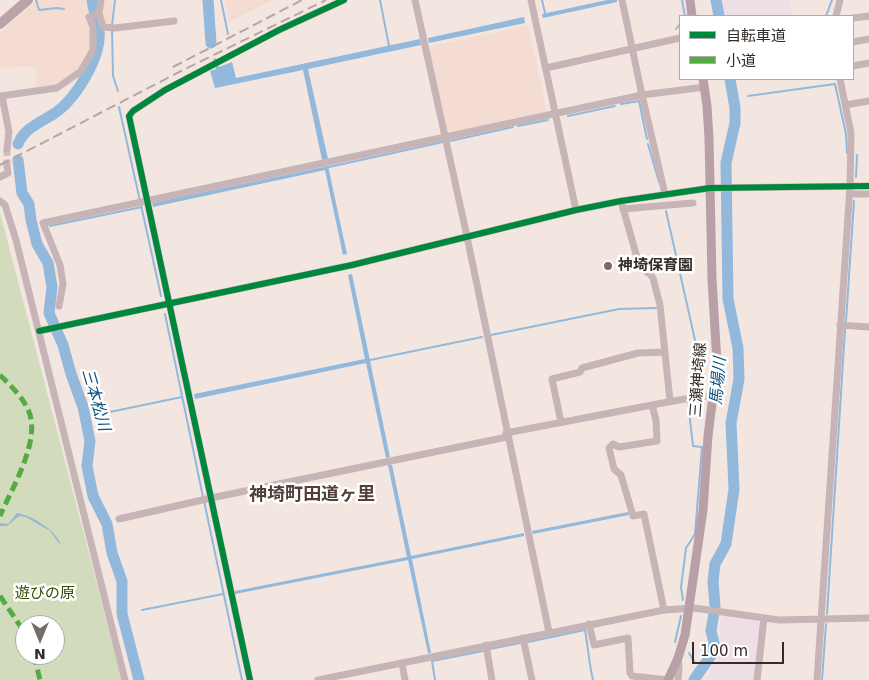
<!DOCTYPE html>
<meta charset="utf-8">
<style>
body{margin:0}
#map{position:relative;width:869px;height:680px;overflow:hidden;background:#f3e6e1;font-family:"DejaVu Sans","Noto Sans JP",sans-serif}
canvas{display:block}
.legend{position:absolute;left:679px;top:15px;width:175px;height:65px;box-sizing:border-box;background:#fff;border:1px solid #aeaaa9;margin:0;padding:6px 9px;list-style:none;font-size:15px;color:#342b27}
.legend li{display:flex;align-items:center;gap:10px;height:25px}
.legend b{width:25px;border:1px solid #aeaaa9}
.north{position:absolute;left:15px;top:615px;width:50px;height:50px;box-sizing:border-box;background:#fff;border:1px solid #aeaaa9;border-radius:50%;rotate:180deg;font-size:14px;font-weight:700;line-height:20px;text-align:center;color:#342b27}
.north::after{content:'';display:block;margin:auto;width:18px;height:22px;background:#776c68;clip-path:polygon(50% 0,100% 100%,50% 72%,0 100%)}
.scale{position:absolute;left:692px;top:642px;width:92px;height:22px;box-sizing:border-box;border:2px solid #342b27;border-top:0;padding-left:6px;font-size:15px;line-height:18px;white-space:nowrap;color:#342b27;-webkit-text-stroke:4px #fff;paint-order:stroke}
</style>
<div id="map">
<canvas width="869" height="680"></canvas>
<ul class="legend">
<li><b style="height:6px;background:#00873e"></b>自転車道</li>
<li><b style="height:6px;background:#54ab44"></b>小道</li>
</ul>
<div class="north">N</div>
<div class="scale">100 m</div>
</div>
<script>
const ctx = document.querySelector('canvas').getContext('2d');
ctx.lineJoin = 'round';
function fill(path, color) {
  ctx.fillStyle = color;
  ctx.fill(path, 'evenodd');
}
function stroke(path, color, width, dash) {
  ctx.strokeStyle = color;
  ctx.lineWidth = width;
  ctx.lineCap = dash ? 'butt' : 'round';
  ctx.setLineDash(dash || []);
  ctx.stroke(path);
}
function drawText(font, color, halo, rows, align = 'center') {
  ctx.font = font + ' "DejaVu Sans","Noto Sans JP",sans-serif';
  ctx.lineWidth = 5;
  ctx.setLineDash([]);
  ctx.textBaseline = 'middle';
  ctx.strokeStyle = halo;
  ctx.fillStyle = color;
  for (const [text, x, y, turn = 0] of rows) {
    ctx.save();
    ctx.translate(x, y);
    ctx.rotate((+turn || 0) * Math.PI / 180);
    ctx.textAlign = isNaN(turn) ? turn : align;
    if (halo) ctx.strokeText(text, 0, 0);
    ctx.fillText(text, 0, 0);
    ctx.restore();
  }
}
fill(new Path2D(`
 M37,0H86L89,16L99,13L101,0H113L110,30L93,27V50L81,71L57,88L37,92L35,68L24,66L0,69V33Z
 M225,0H273L229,22Z
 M528,25L547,113L447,135L428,47Z`), '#f4dcd3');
fill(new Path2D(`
 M721,0H789L792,16H724Z
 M721,615L758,620L761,623L754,680H706L718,657Z`), '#eedee5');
fill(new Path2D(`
 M0,212L122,680H0ZM25,625H55V655H25Z`), '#d2dcbd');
fill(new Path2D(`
 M607,0H617V2L543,18L542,14Z
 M524,17L525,23L429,43L428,38Z
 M420,39L421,45L308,69L328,159L322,160L303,70L215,88L210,71L216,69L213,59L216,58L219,67L232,62L236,78Z
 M328,166L347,254L343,255L325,170L153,207L152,203Z
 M352,274L390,457L386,458L366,363L195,399L194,394L365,359L348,275Z
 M388,465H392L411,556L524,533V536L412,559L431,653H428L408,560L235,594V591L407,557Z
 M628,512L629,515L533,534L532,531Z
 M17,513C31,515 58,531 61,546L50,531L26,517L19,516L7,526H0V523L8,524Z`), '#92b8dc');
stroke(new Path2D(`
 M36,0L39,10L57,8L64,9
 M221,0L228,34
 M380,0L389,46
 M542,0L545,13
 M682,0L685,16
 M826,16L832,0
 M112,25L115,0
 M112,29L113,76L118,91
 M676,29L680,24
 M748,96L835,84L846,134L847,153
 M621,104L639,101L647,139
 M119,107L140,201
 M568,116L615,106
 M518,126L548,120
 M450,141L513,127
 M648,144L659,182
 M329,167L443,142
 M856,177L857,155
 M141,205L161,296
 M666,211L695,340L699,393
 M50,226L142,207
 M165,314L203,497
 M846,321L854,201
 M491,335L619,309L656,308
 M370,360L482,337
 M105,413L182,397
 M204,501L242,680
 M683,600L681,587L686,548L695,534L702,447L693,446L688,402
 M142,610L223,594
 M827,614L845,330
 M528,642L585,630C588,647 589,663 593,680
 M675,642L681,616
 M490,649L520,643
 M689,653L695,663
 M698,667L700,671
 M435,680L432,661L483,651
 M822,680L826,624`), '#92b8dc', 2);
stroke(new Path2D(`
 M208,0L211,43
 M716,0L719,16
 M18,144C24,129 39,123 52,115C75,101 102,57 99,30C98,19 93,11 92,0
 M18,160L22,193L29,204L31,220L37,244L48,263L52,287L49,313L63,345L71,374L83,407L90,441L87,466L93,496L107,524L112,553L122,581V614L139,680
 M694,680L712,654L714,643L711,631L715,606L713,581L715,564L726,544L734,489L731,423L739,379L738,348L728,299L726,163L735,123V108L730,79`), '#92b8dc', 11);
stroke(new Path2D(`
 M7,149V166`), '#cdc1bc', 7, [7, 3.5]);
stroke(new Path2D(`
 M101,0L99,13L103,27L115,28L174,21
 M415,0L466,232L549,632
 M531,0L576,210
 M836,16L840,0
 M853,18L869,16
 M853,42L869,39
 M853,66L869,63
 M546,68L680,38
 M0,96L57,88L81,71L93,50V27L89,17L99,13
 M2,96L9,132L7,149
 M845,105L869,101
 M0,177L8,173L7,166
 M665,194L642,95L705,87
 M850,194H869
 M0,201L5,205L16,240L125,680
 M621,201L640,268L650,274L653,278L660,305L670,401
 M623,209L693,203
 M59,306L63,284L60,265L43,223L642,95L622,0
 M840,325L869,327
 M39,331L352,265L576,210L621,201L710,188L869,186
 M561,422L552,379L580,372L582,368L638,353L665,352
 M506,433L652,405
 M119,519L211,498L507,437
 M664,610L644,514L633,516L621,475L614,469L609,448L613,444L619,447L657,441L656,420L652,405L701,396L713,397
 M589,624L594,645L628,638L630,673L632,676L668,680
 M523,638L532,680
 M486,645L492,680
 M678,659L679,666L678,680
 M402,663L405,680
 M250,680L129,116L133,111L165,90L279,30L344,0
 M318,680L664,610L694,608L779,620L869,618
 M757,680L764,618
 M817,680L850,186L851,133L840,79`), '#c7b4b7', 7);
stroke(new Path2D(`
 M690,0L692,16
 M668,680L678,658L685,635L703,510L708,436L717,363L712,279L709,138L707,106L703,79`), '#b8a0a6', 9);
stroke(new Path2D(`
 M0,24L28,0`), '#bca3a8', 10);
stroke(new Path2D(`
 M173,67L302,0
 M0,165L181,71L326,0`), '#b6a7a7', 2, [10, 5]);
stroke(new Path2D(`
 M0,375C12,387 28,402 31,419C36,449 12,488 0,516
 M0,596L25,633
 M34,655L40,680`), '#54ab44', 5, [10, 5]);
stroke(new Path2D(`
 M39,331L352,265L576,210L621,201L710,188L869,186
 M250,680L129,116L133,111L165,90L279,30L344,0`), '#00873e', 6);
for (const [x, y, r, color] of [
 [608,266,5,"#776c68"]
]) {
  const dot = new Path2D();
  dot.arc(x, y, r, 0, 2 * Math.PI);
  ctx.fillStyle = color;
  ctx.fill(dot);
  stroke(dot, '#fff', 2);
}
drawText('bold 15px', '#342b27', '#fff', [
 ["神埼保育園",618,266]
], 'left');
drawText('15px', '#342b27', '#fff', [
 ["三瀬神埼線",699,380,-86]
]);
drawText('15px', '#2d4d01', '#fff', [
 ["遊びの原",45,594]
]);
drawText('italic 16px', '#0b5183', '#fff', [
 ["馬場川",719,381,-85],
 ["三本松川",95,400,74]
]);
drawText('bold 18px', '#523f37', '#fff', [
 ["神埼町田道ヶ里",312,495]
]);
</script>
